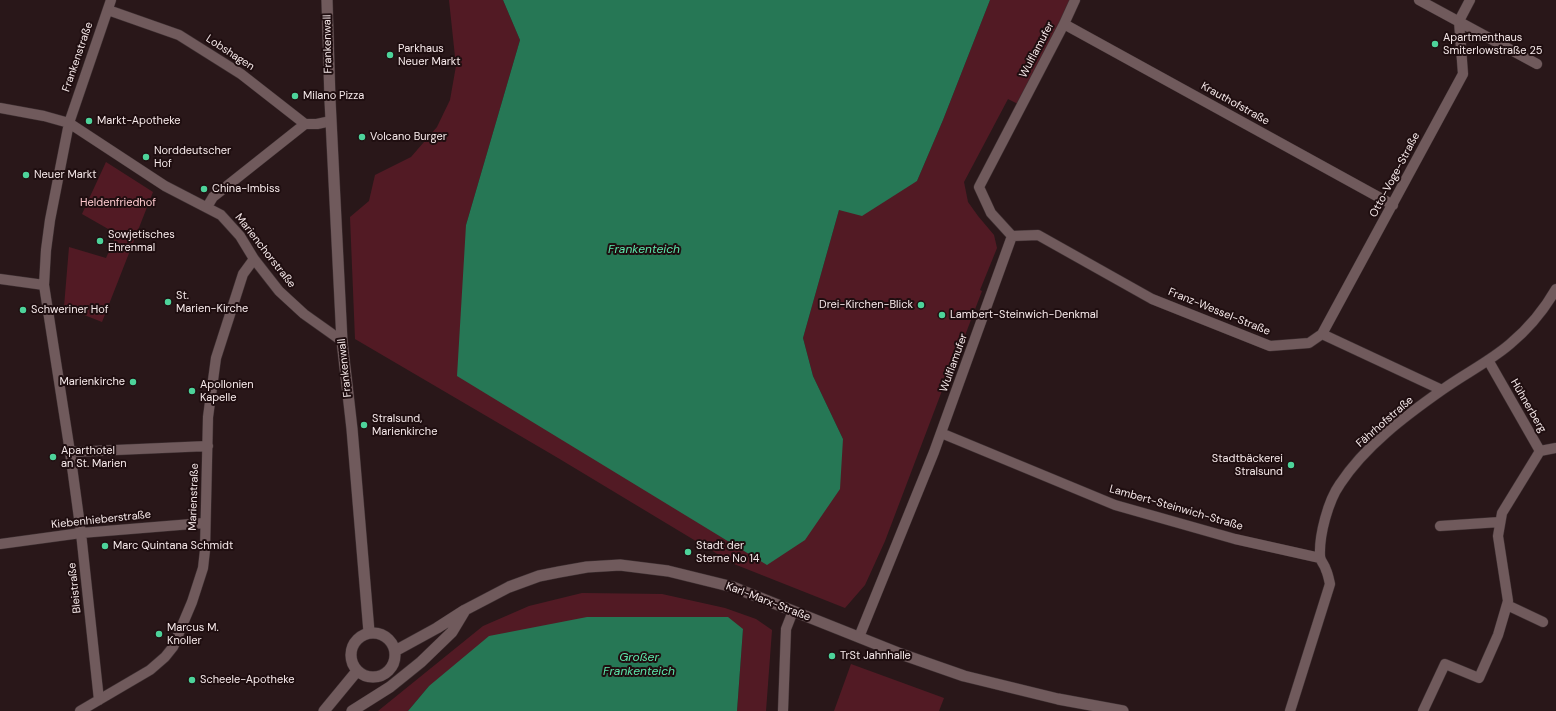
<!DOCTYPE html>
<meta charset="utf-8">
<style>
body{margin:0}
canvas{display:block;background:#291719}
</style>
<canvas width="1556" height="711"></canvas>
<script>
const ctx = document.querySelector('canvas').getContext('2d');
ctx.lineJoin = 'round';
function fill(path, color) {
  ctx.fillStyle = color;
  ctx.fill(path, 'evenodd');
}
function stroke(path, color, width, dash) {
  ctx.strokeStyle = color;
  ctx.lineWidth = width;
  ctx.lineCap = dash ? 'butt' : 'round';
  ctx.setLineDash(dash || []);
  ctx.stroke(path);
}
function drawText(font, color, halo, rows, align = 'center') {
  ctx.font = font + ' "DM Sans",sans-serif';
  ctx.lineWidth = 4;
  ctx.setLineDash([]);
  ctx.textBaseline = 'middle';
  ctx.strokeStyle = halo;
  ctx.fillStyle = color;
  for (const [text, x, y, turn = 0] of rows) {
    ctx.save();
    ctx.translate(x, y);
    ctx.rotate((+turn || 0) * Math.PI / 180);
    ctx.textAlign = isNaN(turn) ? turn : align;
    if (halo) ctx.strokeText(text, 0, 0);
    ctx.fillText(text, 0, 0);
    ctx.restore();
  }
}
fill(new Path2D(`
 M449,0H503L520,40L466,225L843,439L813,376L803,338L839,210L917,181L943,120L990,0H1075L1018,104L1008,99L964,182L968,202L978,216L994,235L997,248L980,290L982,291L956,359H954L885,541L865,585L845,608L734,564L558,458L355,339L350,217L369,201L375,175L411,157L437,127L450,100L456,66Z
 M106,162L153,192L102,322L64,307L69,247L106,258L117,234L82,214Z
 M582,593L662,594L725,608L756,619L772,630L766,711H737L743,629L429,686L408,711H378L483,626L529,606Z
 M851,664L944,698L939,711H834Z`), '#521a24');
fill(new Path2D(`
 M503,0H990L943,120L917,181L862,216L839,210L803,338L813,376L843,439L840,489L805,540L767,565L457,376L466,225L520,40Z
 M587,617H728L743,629L737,711H408L429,686L489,636Z`), '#267755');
const minor = new Path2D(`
 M1419,0L1537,64
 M108,10L179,35L241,74L305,124H317L331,121
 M1064,24L1393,205
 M0,108L44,116L69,123L165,186L221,215L240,236L254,259L279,291L304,314L342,341
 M207,207L213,197L305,124
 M1012,236L1038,235L1152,299L1270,346L1309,343L1322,334L1442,390
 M0,279L44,285
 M1322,334L1463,74L1459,21L1470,0
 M1488,360L1540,451L1556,448
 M941,433L1115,505L1235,539L1320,558
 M70,452L208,446
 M1440,526L1500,522
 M0,544L81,533L204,523
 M1507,605L1543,622
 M859,637L934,452L1012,236L991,213L979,187L1064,24L1075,0
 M99,700L81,533L70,452L44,285L46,250L50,220L69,123L111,0
 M80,711L150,670L165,657L173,647L192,602L203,568L205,550L208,417L216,358L243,274L254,259
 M783,711L786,629L793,611
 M1290,711L1330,584C1329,580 1328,574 1326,570C1325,565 1320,561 1320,556C1319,535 1328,501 1340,484C1365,446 1405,416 1442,390C1464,374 1489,362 1510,344C1528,329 1544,310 1556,289
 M1423,711L1445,664L1479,678L1498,635L1508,601L1498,536L1502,513L1540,451`);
const tertiary = new Path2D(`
 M327,0L330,100L342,341L352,429L369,632`);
const secondary = new Path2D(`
 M351 655a22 22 0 1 1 44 0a22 22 0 1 1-44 0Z
 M395,651L437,628L465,610L509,587L539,576L559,572L587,567L620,565L668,571L733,587L901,654L964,676L1058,699L1123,711
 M324,711L357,671
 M352,711L390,687L421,662L452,632L464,612`);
stroke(minor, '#3f3133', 11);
stroke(tertiary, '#3f3133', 12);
stroke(secondary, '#3f3133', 12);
stroke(minor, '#705a5c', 10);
stroke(tertiary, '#705a5c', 11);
stroke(secondary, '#705a5c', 11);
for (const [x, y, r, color] of [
 [1435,44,4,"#4dd39a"],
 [390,55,4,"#4dd39a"],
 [295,96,4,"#4dd39a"],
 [89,121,4,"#4dd39a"],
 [362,137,4,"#4dd39a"],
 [146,157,4,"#4dd39a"],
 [26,175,4,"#4dd39a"],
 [204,189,4,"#4dd39a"],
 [100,241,4,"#4dd39a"],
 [168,302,4,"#4dd39a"],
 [921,305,4,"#4dd39a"],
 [23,310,4,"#4dd39a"],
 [942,315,4,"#4dd39a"],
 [133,382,4,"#4dd39a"],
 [192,391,4,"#4dd39a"],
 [364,425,4,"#4dd39a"],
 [53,457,4,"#4dd39a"],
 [1291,465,4,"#4dd39a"],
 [105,546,4,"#4dd39a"],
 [688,552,4,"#4dd39a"],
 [159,634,4,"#4dd39a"],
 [832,656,4,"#4dd39a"],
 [192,680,4,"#4dd39a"]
]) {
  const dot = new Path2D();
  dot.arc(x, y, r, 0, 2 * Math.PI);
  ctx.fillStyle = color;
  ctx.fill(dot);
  stroke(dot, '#1f0e10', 1.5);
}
drawText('11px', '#f6e9ea', '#1f0e10', [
 ["Apartmenthaus",1443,38],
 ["Smiterlowstraße 25",1443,51],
 ["Parkhaus",398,49],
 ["Neuer Markt",398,62],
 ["Milano Pizza",303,96],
 ["Markt-Apotheke",97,121],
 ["Volcano Burger",370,137],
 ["Norddeutscher",154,151],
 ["Hof",154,164],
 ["Neuer Markt",34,175],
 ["China-Imbiss",212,189],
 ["Sowjetisches",108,235],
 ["Ehrenmal",108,248],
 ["St.",176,296],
 ["Marien-Kirche",176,309],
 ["Drei-Kirchen-Blick",913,305,"right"],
 ["Schweriner Hof",31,310],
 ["Lambert-Steinwich-Denkmal",950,315],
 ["Marienkirche",125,382,"right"],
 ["Apollonien",200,385],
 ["Kapelle",200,398],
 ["Stralsund,",372,419],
 ["Marienkirche",372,432],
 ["Aparthotel",61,451],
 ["an St. Marien",61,464],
 ["Stadtbäckerei",1283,459,"right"],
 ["Stralsund",1283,472,"right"],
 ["Marc Quintana Schmidt",113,546],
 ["Stadt der",696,546],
 ["Sterne No 14",696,559],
 ["Marcus M.",167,628],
 ["Knoller",167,641],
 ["TrSt Jahnhalle",840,656],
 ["Scheele-Apotheke",200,680]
], 'left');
drawText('11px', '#f6e9ea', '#1f0e10', [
 ["Frankenwall",328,44,-91],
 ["Wulflamufer",1037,50,-62],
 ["Lobshagen",230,53,33],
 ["Frankenstraße",78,57,-71],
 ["Krauthofstraße",1235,104,29],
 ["Otto-Voge-Straße",1395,175,-62],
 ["Marienchorstraße",265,251,52],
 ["Franz-Wessel-Straße",1219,312,22],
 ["Wulflamufer",954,363,-70],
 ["Frankenwall",345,368,-96],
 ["Hühnerberg",1528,406,60],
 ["Fährhofstraße",1385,422,-41],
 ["Marienstraße",194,497,-88],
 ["Lambert-Steinwich-Straße",1176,508,16],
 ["Kiebenhieberstraße",101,520,-6],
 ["Bleistraße",75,588,-96],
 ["Karl-Marx-Straße",768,602,21]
]);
drawText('11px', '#fecacf', '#1f0e10', [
 ["Heldenfriedhof",118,203]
]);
drawText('italic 12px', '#5ce7ab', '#1f0e10', [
 ["Frankenteich",644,250],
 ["Großer",639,658],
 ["Frankenteich",639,672]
]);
</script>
